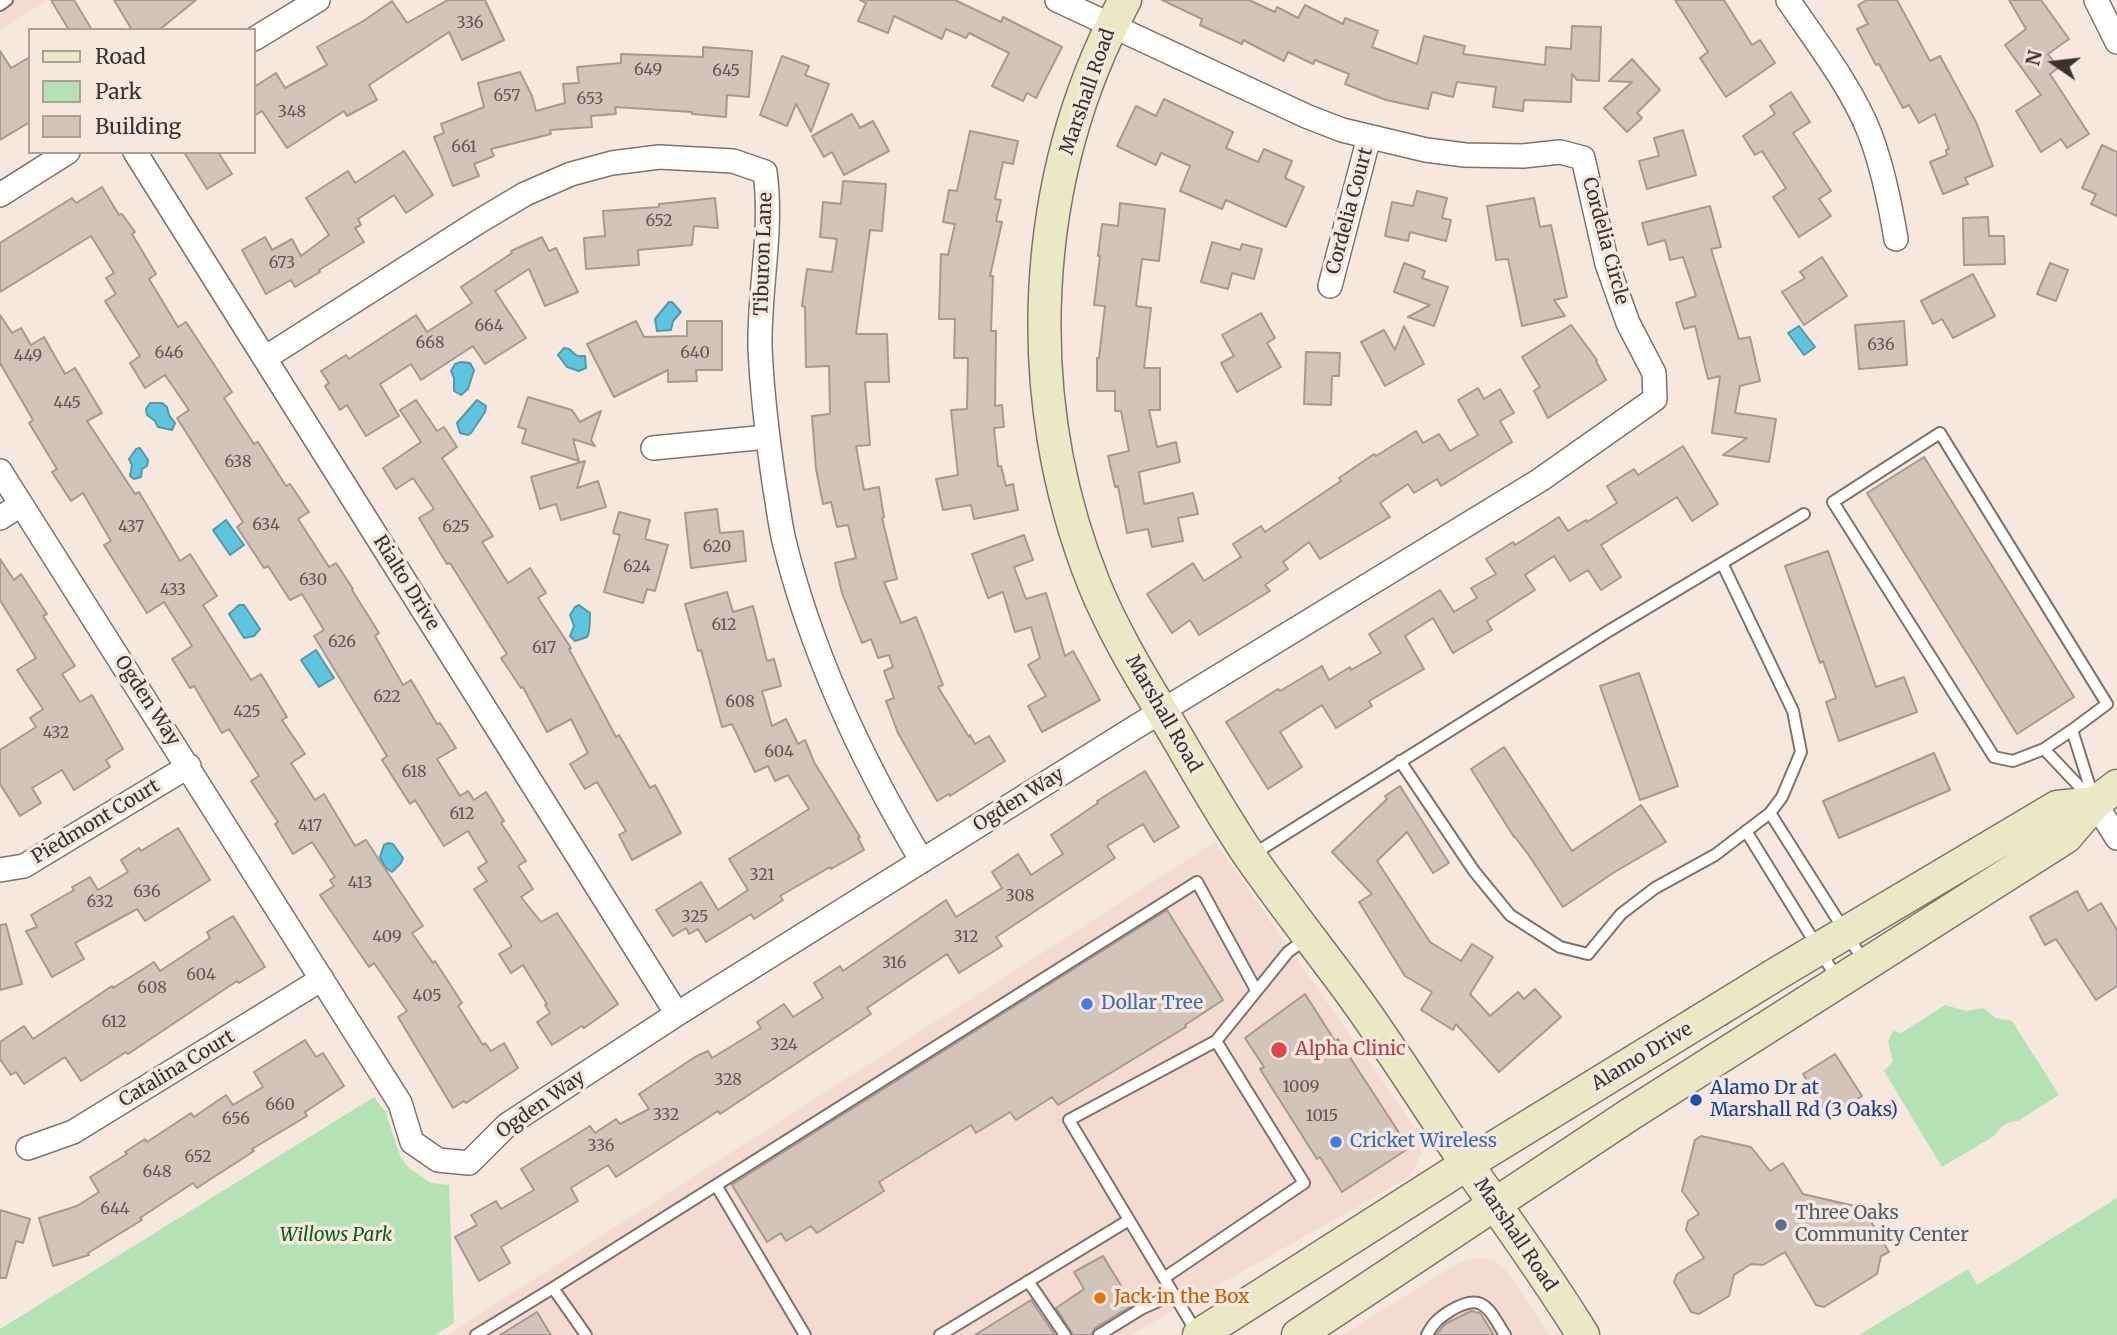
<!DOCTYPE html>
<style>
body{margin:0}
#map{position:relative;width:2117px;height:1335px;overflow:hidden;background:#f6e7df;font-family:Merriweather,serif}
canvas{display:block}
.legend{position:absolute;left:28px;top:28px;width:228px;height:126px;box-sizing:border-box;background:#f6e7df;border:2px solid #aa9f99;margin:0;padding:9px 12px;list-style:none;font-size:21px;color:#393330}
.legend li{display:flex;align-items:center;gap:14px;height:35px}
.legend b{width:35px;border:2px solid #aa9f99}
.north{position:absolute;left:2019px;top:28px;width:70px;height:70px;-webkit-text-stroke:5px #f6e7df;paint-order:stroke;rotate:284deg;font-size:19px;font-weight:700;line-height:28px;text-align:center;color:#393330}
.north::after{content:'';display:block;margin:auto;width:24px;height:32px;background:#393330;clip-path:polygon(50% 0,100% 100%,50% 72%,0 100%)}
</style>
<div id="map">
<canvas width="2117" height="1335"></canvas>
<ul class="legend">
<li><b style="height:9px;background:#ebe9c5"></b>Road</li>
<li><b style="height:19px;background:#b5e2b4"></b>Park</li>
<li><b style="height:19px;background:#d2c3bb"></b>Building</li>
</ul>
<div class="north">N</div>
</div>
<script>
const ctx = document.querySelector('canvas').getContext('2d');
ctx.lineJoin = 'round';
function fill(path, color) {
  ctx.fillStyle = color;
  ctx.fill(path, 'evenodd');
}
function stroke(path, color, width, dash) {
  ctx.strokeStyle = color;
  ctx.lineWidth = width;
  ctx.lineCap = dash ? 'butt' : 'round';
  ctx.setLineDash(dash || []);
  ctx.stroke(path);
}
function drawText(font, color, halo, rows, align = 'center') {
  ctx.font = font + ' Merriweather,serif';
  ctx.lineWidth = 7;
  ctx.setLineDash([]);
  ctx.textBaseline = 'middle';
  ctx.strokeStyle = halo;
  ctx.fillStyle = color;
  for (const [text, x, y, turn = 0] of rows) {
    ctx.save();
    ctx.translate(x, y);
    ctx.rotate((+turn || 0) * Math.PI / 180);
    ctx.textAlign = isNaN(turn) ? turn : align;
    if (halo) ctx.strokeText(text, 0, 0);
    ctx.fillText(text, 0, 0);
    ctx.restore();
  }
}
fill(new Path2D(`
 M0,0H48L0,30Z
 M1215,842L1418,1132L1421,1153L1413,1172L1406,1179L1130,1335H447Z
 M1477,1258L1495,1261L1506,1270L1549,1335H1342L1457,1264Z`), '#f3dbd1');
fill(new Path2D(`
 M1945,1005L1966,1011L1983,1008L1995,1018L2012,1021L2059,1095L2018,1121C2007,1121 2000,1127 1994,1136L1942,1167L1884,1071L1893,1061L1888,1042L1893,1031L1901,1033Z
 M374,1097L386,1113L400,1156L409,1168L431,1183L449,1185L454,1323L435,1335H0V1329Z
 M2117,1198V1335H1859L1968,1269L1977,1285Z`), '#b5e2b4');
const water = new Path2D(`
 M669,302H672L681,312L673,321L671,330L657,331L655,319Z
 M1799,326L1815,347L1804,355L1788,333Z
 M564,348L569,349L577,356H585L586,368L579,371L567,367L558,355Z
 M461,362L470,363L474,370L468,389L461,395L454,391V378L451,371L455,364Z
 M477,400L486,406L485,412L471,433L468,435L460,433L457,423Z
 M150,403H162L167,407L169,415L175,423L172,430L158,427L155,421L147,415L146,409Z
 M140,448L148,460L147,466L142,469L141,477L134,479L130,476L132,465L129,459L136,449Z
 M226,520L244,545L230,555L213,530Z
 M239,605H244L260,629L254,636L244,638L229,614Z
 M579,605L590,613C590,618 590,633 587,637L575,641L570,636L574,626L570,615L575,607Z
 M316,650L334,678L319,687L301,660Z
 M388,843L393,844L403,858L401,863L392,872L385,867L380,857L384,845Z`);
fill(water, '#5dc5dd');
stroke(water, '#5299a9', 2);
const building = new Path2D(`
 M51,0H74L92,30H69Z
 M114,0H196L159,30H132Z
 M448,0H485L504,40L462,60L449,32L369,85L377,100L347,116L344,111L287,148L262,111L254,116V87L276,73L285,88L327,65L317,47L365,20L392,1L407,23Z
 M860,0H955L1001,22L1003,17L1062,47L1036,98L1027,93L1023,101L992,86L1009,53L969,33L966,38L946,29L942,39L894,16L888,33L858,21L866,3Z
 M1162,0H1249L1275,12L1277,7L1298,18L1305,5L1343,24L1345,18L1378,31L1372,47L1417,64L1424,36L1465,46L1463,54L1545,65L1546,47L1571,49L1572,26L1601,27L1599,81L1577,80L1572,74L1571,102L1524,100L1523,111L1493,107L1496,87L1457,82L1453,97L1432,92L1428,109L1386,100L1345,84L1349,74L1315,60L1313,64L1288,52L1284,61L1243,40L1242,44L1200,25L1202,19Z
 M1675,0H1724L1752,45L1760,40L1775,63L1726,97L1700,58L1708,52Z
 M1867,0H1897L1930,61L1940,56L1976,122L1993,166L1965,178L1968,184L1943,194L1930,162L1947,155L1946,150L1949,149L1935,114L1919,123L1909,105L1903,108L1879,64L1876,65L1857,29L1868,24L1858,5Z
 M2009,0H2041L2069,39L2048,54L2058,68L2050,74L2089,134L2067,148L2061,139L2041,152L2016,111L2041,95L2005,45L2026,29Z
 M703,47L752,51L749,97L727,95L726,117L692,114V112L615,107L616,114L591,116L592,127L550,130L551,134L491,149L494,156L474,164L479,176L453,186L434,137L444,133L441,124L484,107L478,83L520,72L532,96L536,111L565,103L563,84L579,83L577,67L621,63V54L703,57Z
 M0,51L11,68L30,57V122L0,140Z
 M782,56L809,66L805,75L829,84L811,132L796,104L787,126L760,115Z
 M1632,59L1660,90L1637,113L1642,118L1627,132L1604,108L1632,82L1609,81Z
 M1791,92L1810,122L1793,133L1831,191L1819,199L1831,216L1799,237L1773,197L1786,188L1762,151L1755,155L1743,136L1775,114L1770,106Z
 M1164,99L1233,132L1226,148L1258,162L1264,149L1292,161L1285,178L1304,187L1286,227L1226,200L1222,209L1180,191L1190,166L1161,153L1156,165L1117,146L1136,106L1156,116Z
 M852,114L860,128L873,121L889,151L844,175L832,152L824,157L812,136Z
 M1683,130L1696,175L1647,189L1639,161L1659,156L1654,138Z
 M970,131L1018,141L1013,164L1003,162L995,199L1001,200L996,221L1002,222L990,276H993L991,331H996L995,406L1002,405L1004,427L994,428L998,466H1001L1006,486L1013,484L1018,510L974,519L971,505L943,510L936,479L958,475L951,410L967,409L968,358H954L955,319H939L941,254L948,255L955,224L943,222L949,190L957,191Z
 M2102,145L2117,152V216L2091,204L2096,194L2082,188Z
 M404,151L433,195L406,213L394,195L358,219L361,225L355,228L364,242L319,270L320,272L295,287L291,280L266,294L242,250L265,237L272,250L292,239L301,256L329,235L306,198L348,171L355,183Z
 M184,152H218L232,174L207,189Z
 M843,181L886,184L882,231L870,230L856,334H887L889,382H865L870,445L856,446L864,490L879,487L884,517L882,518L897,579L884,582L901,623L916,617L943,685L938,687L969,737L970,735L975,744L989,736L1005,761L950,796L949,794L937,801L898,733L886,701L894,698L884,671L893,667L889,655L878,658L871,639L862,643L842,593L835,563L856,558L848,525L837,527L831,502L823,504L816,469L812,416L830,414L829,366L806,367L805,307L802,306L807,269L832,272L837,239L820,237L823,202L841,204Z
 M102,187L119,215L122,214L135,232L132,234L156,274L149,279L178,327L186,322L232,392L224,398L254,444L258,442L286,486L290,484L309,512L298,519L329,567L336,563L353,589L352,590L379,633L375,636L403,685L411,680L437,724L440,723L456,748L437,759L460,796L468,791L474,800L486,792L504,821L501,823L526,861L518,866L533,889L521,897L541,922L557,913L618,1004L584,1028L582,1026L552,1045L537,1022L550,1013L545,1005L547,1004L523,965L511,973L499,954L511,947V945L474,889L487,881L478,868L487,862L468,831L444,846L415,800L410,804L382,760L387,756L314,636L324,630L302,594L290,600L268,566L264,568L237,527L243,522L177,418L189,410L165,375L145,388L130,363L140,356L105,301L116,294L106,278L114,273L91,236L0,292V243L72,198L76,203Z
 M1417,191L1447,198L1442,218L1451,220L1446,241L1410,232L1408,241L1385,236L1392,202L1413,206Z
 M715,198L718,228L694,226L692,245L638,250L639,265L586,269L584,238L605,236L603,211L659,207V204Z
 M1534,198L1540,227L1551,225L1567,297L1554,300L1565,316L1522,326L1508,259L1496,260L1487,206Z
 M1120,203L1165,209L1159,261L1142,259L1136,306L1151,308L1144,368H1160V410H1149L1157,447L1176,442L1180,462L1139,472L1144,504L1193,493L1198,514L1178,518L1183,541L1152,547L1148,529L1127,533L1118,486L1115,487L1108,456L1129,451L1121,411H1115V391H1097V358H1099L1105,306L1094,305L1100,256H1098L1102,224L1118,226Z
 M1710,206L1721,247L1711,249L1739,339L1750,337L1760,381L1740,386L1735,413L1776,419L1769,462L1723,455L1747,438L1712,433L1720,376L1708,379L1695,326L1684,329L1676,303L1696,296L1683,257L1670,260L1665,240L1648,245L1642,223Z
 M1988,217L1989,236H2004L2005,264L1964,265L1963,218Z
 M542,237L549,251L556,248L578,292L545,306L529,269L495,291L526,338L485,364L473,346L421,380L411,364L380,384L399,416L366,436L347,405L340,410L325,386L329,383L321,371L346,355L349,359L416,315L427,332L472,303L461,287L512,253L511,251Z
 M1212,242L1240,250L1242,244L1262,249L1254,279L1232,273L1228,289L1201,282Z
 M1822,257L1847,296L1804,325L1782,292L1805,278L1800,272Z
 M1404,263L1425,271L1422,278L1448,287L1434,326L1408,317L1430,305L1394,292Z
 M2050,263L2068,270L2056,301L2037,294Z
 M1973,274L1995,316L1953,338L1942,319L1933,324L1921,301Z
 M1261,313L1275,338L1267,343L1281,367L1237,392L1221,363L1234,356L1222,335Z
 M0,315L12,333L21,328L31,345L44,337L65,374L75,368L102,413L87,421L135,494L139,492L180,561L190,554L217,596L203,605L251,680L261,674L287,717L282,720L305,754L291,763L315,800L324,794L355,846L366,840L423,926L412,933L433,963L435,961L462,1003L458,1006L483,1045L485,1043L491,1051L504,1043L518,1068L466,1103L464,1101L453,1108L398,1017L407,1011L374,963L369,967L320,895L334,886L330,880L335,877L312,842L293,854L275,824L278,822L251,781L259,776L229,729L222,733L194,686L190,688L172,659L192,646L164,602L147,613L104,545L111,541L83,493L71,501L52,472L57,469L29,423L33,420L0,363Z
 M636,321L644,337L687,336V321H722V370H696L697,381L668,382V370L614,397L587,344Z
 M1904,321L1907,365L1859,369L1855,325Z
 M1571,325L1597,360L1596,361L1606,380L1548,418L1534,391L1540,387L1522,357Z
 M1404,326L1424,364L1385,386L1361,342L1384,330L1395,350Z
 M1306,352L1340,353L1339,376H1332L1331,405L1304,404Z
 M1478,388L1484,399L1500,389L1514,413L1500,421L1512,442L1441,486L1437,479L1414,493L1408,484L1380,503L1390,517L1320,559L1309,542L1283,562L1288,569L1265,585L1270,591L1199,635L1190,620L1172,633L1147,594L1193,563L1204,581L1241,557L1233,544L1261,526L1265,532L1341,481L1339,478L1374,454L1376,456L1416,431L1423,443L1439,434L1450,451L1478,435L1458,400Z
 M528,397L572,410L580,422L601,411L591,440L595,446L573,439L579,461L522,443L526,429L518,427Z
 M416,400L437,431L444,427L457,447L442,458L493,536L482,542L508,583L530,568L546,593L538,598L571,648L569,649L616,737L619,735L650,788L655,785L681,833L632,860L619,835L626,831L597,782L585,789L570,764L588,753L571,719L547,732L523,687L521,688L501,658L507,654L450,563L447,564L419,518L434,509L413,478L396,489L383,468L421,442L400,410Z
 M1683,446L1718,504L1692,521L1677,497L1601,545L1621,577L1601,590L1588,570L1570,581L1554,556L1525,575L1535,590L1487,621L1492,630L1453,653L1433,618L1405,636L1424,669L1369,701L1372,706L1336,728L1322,705L1280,732L1302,767L1268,789L1226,722L1278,689L1280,691L1322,666L1329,680L1350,667L1351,670L1381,653L1369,634L1440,590L1454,612L1477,598L1471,588L1496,574L1486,559L1513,542L1515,545L1559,517L1568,531L1586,520L1587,522L1617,503L1607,486L1634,469L1638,475Z
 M1924,457L2074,697L2017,734L1867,493Z
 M585,461L577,488L598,481L606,507L561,520L556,504L540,509L531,477Z
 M717,509L720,533L743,531L746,561L691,568L685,513Z
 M619,512L650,520L645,539L668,545L655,591L647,589L643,603L604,592L620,535L613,533Z
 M1024,535L1033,560L1014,567L1026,599L1046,593L1065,656L1073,651L1100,700L1042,732L1028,706L1046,696L1028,665L1040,658L1031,627L1015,632L1003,592L988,598L972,554Z
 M1828,551L1876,687L1904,677L1917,712L1839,741L1826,702L1836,698L1823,661L1820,663L1785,566Z
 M0,559L14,580L21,574L47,614L43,616L75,666L62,674L80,702L92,695L123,749L106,760L110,767L74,790L62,770L32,788L41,803L20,816L0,784V750L36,727L30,718L43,709L17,670L36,658L0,600Z
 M727,592L733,612L753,606L767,661L774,659L781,686L762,691L772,726L786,719L798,744L805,740L814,762L860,837L858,838L864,850L831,869L830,867L780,896L783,900L754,919L751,914L706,942L698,929L689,934L686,928L673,936L656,910L701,882L718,910L748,890L729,859L809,809L788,775L775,781L768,766L755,772L732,724L722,727L701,650L698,651L685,604Z
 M1639,673L1678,786L1640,800L1600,686Z
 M1504,747L1572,851L1641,805L1666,842L1613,873L1563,907L1528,854L1515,837H1514L1471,769Z
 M1934,753L1950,790L1839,838L1823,801Z
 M1145,771L1179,827L1154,842L1143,824L1107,846L1115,858L996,937L1002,946L959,973L947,954L867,1008L871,1014L720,1114L718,1111L616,1177L608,1165L571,1188L578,1201L501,1247L510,1263L479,1281L455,1237L477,1225L471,1215L496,1201L501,1209L534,1190L521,1169L590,1126L595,1133L616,1119L620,1124L649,1109L639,1094L695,1057L708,1051L712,1058L761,1028L757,1022L784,1004L793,1017L823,998L814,983L840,966L843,971L946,900L956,917L1002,888L992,872L1018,854L1031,875L1063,854L1051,835L1098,803L1097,801Z
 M1400,786L1449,863L1433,873L1407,832L1377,861L1430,942L1461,961L1472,944L1493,957L1470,994L1490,1016L1518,992L1524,999L1535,989L1561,1017L1499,1072L1456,1024L1453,1030L1421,1010L1432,992L1405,976L1359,902L1372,894L1332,852L1387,799L1385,796Z
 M178,828L210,880L145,921L137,909L75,943L84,959L52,977L26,931L37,927L31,915L74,890L72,887L90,877L98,890L128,872L121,860L139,848L141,851Z
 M2077,891L2088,911L2101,903L2117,930V986L2096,1000L2056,939L2045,945L2030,917Z
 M1167,910L1223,1000L1185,1025L1186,1027L1058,1105L1052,1097L1016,1120L1010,1112L976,1133L971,1125L879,1182L884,1191L817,1233L811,1226L786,1241L781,1233L767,1242L732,1185L736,1182Z
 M233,916L265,967L239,983L237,981L128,1054L126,1052L81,1081L65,1057L24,1084L16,1072L11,1075L0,1059V1042L24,1026L33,1039L112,986L113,988L154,962L160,971L210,938L207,932Z
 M6,924L22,984L0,990V925Z
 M1305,994L1335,1041L1338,1039L1409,1148L1342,1192L1320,1157L1317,1159L1260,1069L1264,1067L1245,1038Z
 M305,1040L316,1057L323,1053L344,1086L305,1112L307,1116L252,1149L254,1151L197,1188L193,1183L140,1218L142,1220L88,1253L89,1255L53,1266L39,1218L77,1206L99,1192L90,1177L127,1154L125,1152L145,1139L147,1142L191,1113L194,1117L226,1095L233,1105L263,1087L254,1072Z
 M1835,1054L1862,1096L1829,1117L1803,1074Z
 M1701,1136L1751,1147L1770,1171L1783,1163L1803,1194L1863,1208L1889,1252L1881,1256L1877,1274L1824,1307L1816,1305L1785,1252L1763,1265L1751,1264L1734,1275L1729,1296L1699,1314L1691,1312L1674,1282L1677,1274L1704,1258L1686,1230L1688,1221L1699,1214L1682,1191L1695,1140Z
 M0,1210L30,1219L23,1243L16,1241L6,1278H0Z
 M1103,1256L1133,1305L1095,1328L1091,1335H1073L1056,1308L1084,1289L1074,1272Z
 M1031,1300L1055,1335H975Z
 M1471,1311L1480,1313L1494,1335H1436L1445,1324Z
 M537,1312L551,1335H500Z`);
fill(building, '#d2c3bb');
stroke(building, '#a79891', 2);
const lane = new Path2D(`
 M0,5L7,0
 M1940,433L2107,704L2072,730L2095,803L2044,749L2013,761L1994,757L1833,502Z
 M2044,749L2072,730
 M1400,761L1474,871L1510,915L1560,947L1588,954L1621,914L1655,888L1715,855L1770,813L1782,797L1801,752L1793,711L1722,563
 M1770,813L1865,963
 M1746,831L1838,980
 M1252,855L1607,632L1804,514
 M1216,1041L1288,952L1306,939
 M716,1185L805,1335
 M1164,1278L1304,1183L1216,1041L1069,1120L1197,1333
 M1028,1281L1065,1335
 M476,1335L553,1288
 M586,1335L553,1288L1197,882L1256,990
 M940,1335L1129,1220
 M1099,1335L1141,1309L1174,1294
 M1427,1335C1433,1323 1439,1318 1450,1311C1483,1291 1488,1308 1505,1335`);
const street = new Path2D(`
 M1788,0C1815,40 1853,89 1870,134C1883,168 1890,203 1896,239
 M2096,0L2117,42
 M254,39L318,0
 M135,152L677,1014
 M0,195L68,152
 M1330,286L1369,137
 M265,358L478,222L525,194L571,174L612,163L659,157L733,161L765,172C773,230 759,288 760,347C762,394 768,442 775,489C778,506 780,524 784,541C812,655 862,761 922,861
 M653,448L767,437
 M0,471L400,1103L412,1142L438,1160L469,1163L507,1125L677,1014L1134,728L1540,480L1655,399L1654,373L1628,323L1607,264L1583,158L1560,152L1523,156L1465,155L1426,150L1342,130L1306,116L1057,0
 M0,518L20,505
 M2095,803L2117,838
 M0,870L24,866L189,766
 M28,1148L73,1132L322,979`);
const secondary = new Path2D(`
 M1125,0C1029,178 1019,397 1094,584C1112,628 1136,669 1161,710C1191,760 1219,811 1251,858C1282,902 1314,943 1346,986C1386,1040 1422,1098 1460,1154C1501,1214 1545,1273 1583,1335
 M1199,1335L1467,1164L1778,973L2057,807L2095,803
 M1298,1335L1629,1115L2066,837L2095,803L2117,786`);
stroke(lane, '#81736c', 14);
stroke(street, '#81736c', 26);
stroke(secondary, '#81736c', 35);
stroke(lane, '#fff', 10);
stroke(street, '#fff', 23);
stroke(secondary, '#ebe9c5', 32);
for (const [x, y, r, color] of [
 [1087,1004,7,"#3f7fe0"],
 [1279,1050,9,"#e0444e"],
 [1696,1100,7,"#1a4fb4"],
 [1336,1142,7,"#3f7fe0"],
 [1781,1225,7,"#5c6f8a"],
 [1100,1298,7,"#e8710a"]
]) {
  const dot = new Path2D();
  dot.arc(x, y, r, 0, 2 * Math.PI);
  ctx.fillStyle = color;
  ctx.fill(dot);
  stroke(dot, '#f6e7df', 2.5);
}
drawText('16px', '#5f5753', null, [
 ["336",470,23],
 ["649",648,70],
 ["645",726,71],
 ["657",507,96],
 ["653",590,99],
 ["348",292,112],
 ["661",464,147],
 ["652",659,221],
 ["673",282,263],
 ["664",489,326],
 ["668",430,343],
 ["636",1881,345],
 ["646",169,353],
 ["640",695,353],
 ["449",28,356],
 ["445",67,403],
 ["638",238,462],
 ["634",266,525],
 ["437",131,527],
 ["625",456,527],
 ["620",717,547],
 ["624",637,567],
 ["630",313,580],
 ["433",173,590],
 ["612",724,625],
 ["626",342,642],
 ["617",544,648],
 ["622",387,697],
 ["608",740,702],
 ["425",247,712],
 ["432",56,733],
 ["604",779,752],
 ["618",414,772],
 ["612",462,814],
 ["417",310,826],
 ["321",762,875],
 ["413",360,883],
 ["636",147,892],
 ["308",1020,896],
 ["632",100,902],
 ["325",695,917],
 ["409",387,937],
 ["312",966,937],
 ["316",894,963],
 ["604",201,975],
 ["608",152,988],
 ["405",427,996],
 ["612",114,1022],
 ["324",784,1045],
 ["328",728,1080],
 ["1009",1301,1087],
 ["660",280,1105],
 ["332",666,1115],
 ["1015",1322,1116],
 ["656",236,1119],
 ["336",601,1146],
 ["652",198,1157],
 ["648",157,1172],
 ["644",115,1209]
]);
drawText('19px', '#393330', '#f6e7df', [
 ["Marshall Road",1088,92,-71],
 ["Cordelia Court",1350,211,-75],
 ["Cordelia Circle",1605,241,75],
 ["Tiburon Lane",764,254,-88],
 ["Rialto Drive",406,583,58],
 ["Ogden Way",147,701,57],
 ["Marshall Road",1163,714,60],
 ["Ogden Way",1019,800,-32],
 ["Piedmont Court",96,822,-31],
 ["Alamo Drive",1642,1057,-31],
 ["Catalina Court",177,1069,-31],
 ["Ogden Way",541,1105,-35],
 ["Marshall Road",1515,1235,56]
]);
drawText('19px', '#366cbe', '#f6e7df', [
 ["Dollar Tree",1101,1004],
 ["Cricket Wireless",1350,1142]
], 'left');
drawText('19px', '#be3a42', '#f6e7df', [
 ["Alpha Clinic",1295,1050]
], 'left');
drawText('19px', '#164399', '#f6e7df', [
 ["Alamo Dr at",1710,1089],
 ["Marshall Rd (3 Oaks)",1710,1111]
], 'left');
drawText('19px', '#4e5e75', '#f6e7df', [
 ["Three Oaks",1795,1214],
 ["Community Center",1795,1236]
], 'left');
drawText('italic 19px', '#055f15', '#f6e7df', [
 ["Willows Park",336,1236]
]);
drawText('19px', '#c56008', '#f6e7df', [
 ["Jack in the Box",1114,1298]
], 'left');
</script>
